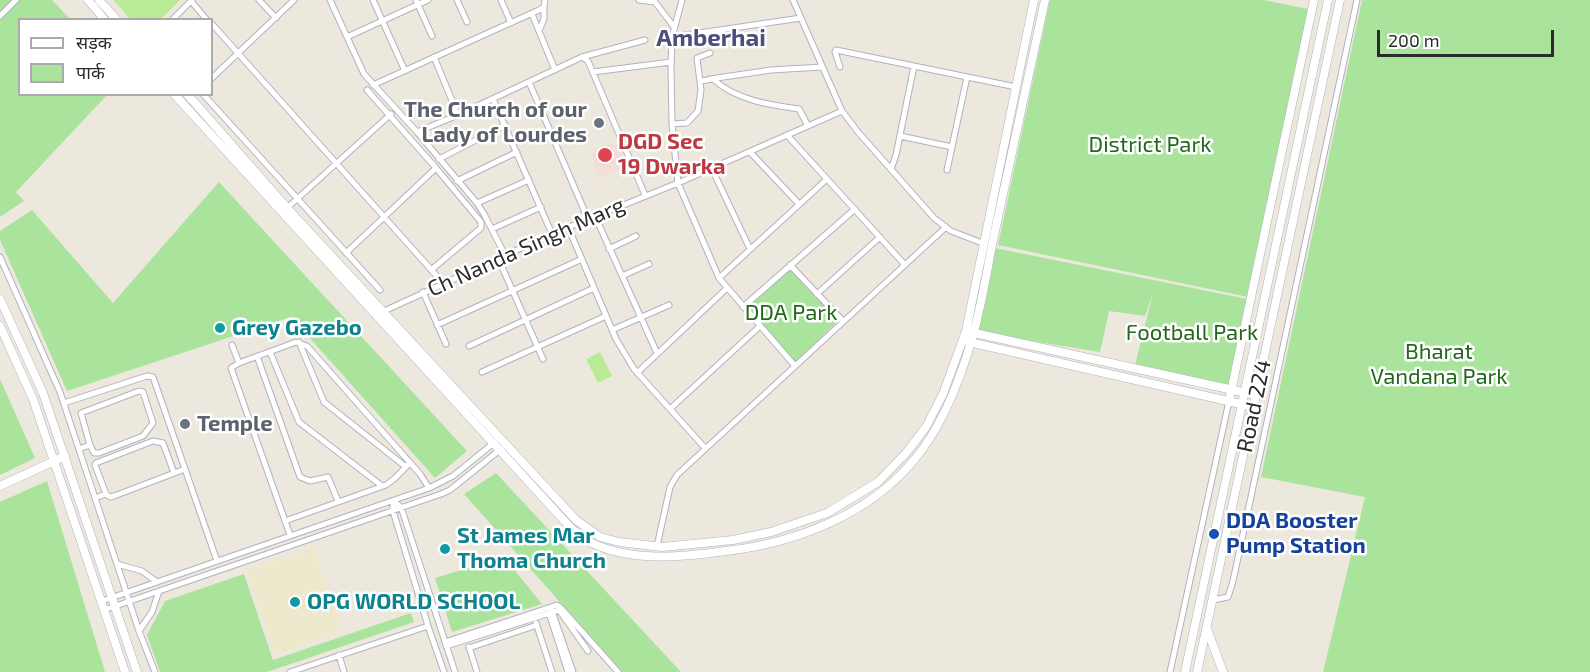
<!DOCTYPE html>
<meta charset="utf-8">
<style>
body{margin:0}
#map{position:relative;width:1590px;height:672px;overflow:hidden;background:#ede8de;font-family:"Exo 2","Noto Sans Devanagari",sans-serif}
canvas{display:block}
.legend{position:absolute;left:18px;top:18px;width:195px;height:78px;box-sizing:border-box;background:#fff;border:2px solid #aaa;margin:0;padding:8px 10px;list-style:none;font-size:18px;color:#2b2b2b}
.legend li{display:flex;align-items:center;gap:12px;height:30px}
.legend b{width:30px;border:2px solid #aaa}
.scale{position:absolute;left:1377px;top:30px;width:177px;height:27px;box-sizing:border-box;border:3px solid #2b2b2b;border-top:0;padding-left:8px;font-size:18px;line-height:21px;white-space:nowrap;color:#2b2b2b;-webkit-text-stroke:4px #fff;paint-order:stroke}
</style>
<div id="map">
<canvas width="1590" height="672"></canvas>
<ul class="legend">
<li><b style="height:8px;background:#fff"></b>सड़क</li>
<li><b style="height:16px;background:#aae39b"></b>पार्क</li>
</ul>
<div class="scale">200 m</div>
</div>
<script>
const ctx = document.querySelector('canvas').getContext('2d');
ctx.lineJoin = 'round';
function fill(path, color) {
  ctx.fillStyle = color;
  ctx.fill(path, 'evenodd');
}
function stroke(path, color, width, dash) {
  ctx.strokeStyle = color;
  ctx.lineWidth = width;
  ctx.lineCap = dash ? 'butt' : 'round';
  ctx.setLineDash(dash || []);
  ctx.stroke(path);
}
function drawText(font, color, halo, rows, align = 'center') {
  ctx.font = font + ' "Exo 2",sans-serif';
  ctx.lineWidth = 5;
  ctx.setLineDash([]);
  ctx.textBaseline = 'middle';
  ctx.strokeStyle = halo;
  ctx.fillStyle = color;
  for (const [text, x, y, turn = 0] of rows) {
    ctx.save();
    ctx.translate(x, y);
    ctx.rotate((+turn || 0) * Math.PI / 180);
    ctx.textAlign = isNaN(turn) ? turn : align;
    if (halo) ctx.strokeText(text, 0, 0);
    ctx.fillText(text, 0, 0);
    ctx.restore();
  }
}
fill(new Path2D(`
 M314,548L342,632L274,655L246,570Z`), '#eee8cd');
fill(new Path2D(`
 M620,140L625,167L598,179L592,152Z`), '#f3dddb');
fill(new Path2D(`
 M0,0H52L70,19L20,20V94L107,95L16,192L24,201L0,217Z
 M1050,0H1264L1308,9L1248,297L998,245Z
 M1362,0H1590V672H1323L1365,497L1261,477Z
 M219,182L467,451L435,478L291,317L67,391L0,240V231L32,210L113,303Z
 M995,248L1247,299L1228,387L1135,365L1153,293L1145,316L1109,311L1100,352L976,332Z
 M790,268L840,319L795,363L744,308Z
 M0,379L35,458L0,475Z
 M496,473L681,672H622L464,494Z
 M47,481L105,672H0V502Z
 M504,557L542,604L452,632L435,578Z
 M244,574L273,660L411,613L414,622L267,672H160L147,635L165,601Z`), '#aae39b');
fill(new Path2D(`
 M113,0H180L161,19L131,20Z
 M600,352L612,376L598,383L586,359Z`), '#bbea97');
const street = new Path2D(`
 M259,0L276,18
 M330,0L364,74L417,132L477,203L484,214L505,255
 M373,0L405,71
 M416,0L432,36
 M457,0L467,22
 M501,0L511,23
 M639,0L655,2L674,27
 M682,0L672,37L671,67L672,124L678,183L719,278L795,366
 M793,0L842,111L858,132L934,218L951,231L985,244
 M191,1L207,20
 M532,14L555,70
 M0,16L16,0
 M172,20L192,0
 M212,24L443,283
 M539,31L544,19V7
 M347,37L428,0
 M672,37L801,18
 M434,57L458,115
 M582,57L588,61L645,195
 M840,67L835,52L836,50L1016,87
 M593,72L671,62
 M212,78L294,0
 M710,79L771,70L822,67
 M701,81L713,79C736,100 769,105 799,109L808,126
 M529,82L588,219
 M373,85L539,10L544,7L545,0
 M367,90L436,168L481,222V228L431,270
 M203,94L380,290
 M493,99L552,234
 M672,124L687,123L698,111L701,90L697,58L710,53
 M417,132L458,115L582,57L645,40
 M787,135L905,265
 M900,136L952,147
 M750,152L799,204
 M439,159L505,125
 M712,169L750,249
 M891,169L896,155L914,66
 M947,170L967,77
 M457,181L517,152
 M477,203L529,180
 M287,208L391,114
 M595,216L657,353
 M568,227L616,339L634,369L705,448
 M492,229L541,207
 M609,249L636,236
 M346,253L436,168
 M0,257L60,392L139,631L155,672
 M498,258L543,359
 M790,265L843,321
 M622,276L649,264
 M719,278L827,179
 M423,292L446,344
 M817,294L880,237
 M743,307L855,209
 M382,312L552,234L678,183L842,111
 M437,325L582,259
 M612,330L669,305
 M299,342L324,402L406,467
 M232,345L239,363
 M469,346L594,288
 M270,352L299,422L382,486
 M257,356L300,477L310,481L328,477L338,501
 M482,372L606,316
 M637,373L726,289
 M64,403L147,376L153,377L217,561
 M670,409L760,326
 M79,449L90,445L94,453H99L143,436L153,423L143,392L139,391L81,413L90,445
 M106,494L95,465L96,463L153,441L163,443L174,473
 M95,498L106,494L110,497L114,496L185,469
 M285,521L386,485L394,479L408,465
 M1230,521L1245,524
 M290,535L231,368L239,363L296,342L307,346L420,474L429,488
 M657,546L670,487L677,475L946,227
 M117,564L142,571L157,582
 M1213,600L1228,597L1233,581L1357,0
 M102,601L429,488L453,476L495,442
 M104,610L441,494L450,490L501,449
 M552,611L573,672
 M549,613L568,672
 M536,623L552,672
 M139,631L152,612L159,591
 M445,642L557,605L561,608L618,672
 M446,646L559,610L588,651
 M469,647L477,672
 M469,648L537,625
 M339,655L344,672
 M290,672L428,626
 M444,672L428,626L393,511V501L401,507L455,672
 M1170,672L1229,401`);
const secondary = new Path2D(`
 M88,0L105,20
 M99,0L117,20
 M174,94L570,527C576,532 581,538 588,541C629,563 682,557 726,551C795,543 869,515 914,460C942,427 959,383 971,342C982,306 987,268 995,231C1012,154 1028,77 1045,0
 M187,94L287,208L576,520L600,537L619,542L662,547L733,540L771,532L827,513L878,482L907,452L926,427L943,394L966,331L1034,0
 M0,299L43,393L137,672
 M0,326L33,399L125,672
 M970,332L1256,395
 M969,342L1254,407
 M1229,401L1314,0
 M0,486L65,456
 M1207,629L1223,672
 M1185,672L1328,0
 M1197,672L1340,0`);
stroke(street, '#b1b2bf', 7);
stroke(secondary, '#b1b2bf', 9);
stroke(street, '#fff', 5);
stroke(secondary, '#fff', 8);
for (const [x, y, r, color] of [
 [599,123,6,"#6b7280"],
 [605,155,8,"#e0444e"],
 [220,328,6,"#0f9aa8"],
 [185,424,6,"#6b7280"],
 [1214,534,6,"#1a4fb4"],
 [445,549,6,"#0f9aa8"],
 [295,602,6,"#0f9aa8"]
]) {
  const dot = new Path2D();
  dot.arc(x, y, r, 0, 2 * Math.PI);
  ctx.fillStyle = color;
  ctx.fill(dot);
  stroke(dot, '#fff', 2);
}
drawText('bold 22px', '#5b616d', '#fff', [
 ["The Church of our",587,110],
 ["Lady of Lourdes",587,135],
 ["Temple",197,424,"left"]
], 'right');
drawText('bold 22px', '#be3a42', '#fff', [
 ["DGD Sec",618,142],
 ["19 Dwarka",618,167]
], 'left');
drawText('22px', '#21681b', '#fff', [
 ["District Park",1150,145],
 ["DDA Park",791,313],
 ["Football Park",1192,333],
 ["Bharat",1439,352],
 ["Vandana Park",1439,377]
]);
drawText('22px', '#2b2b2b', '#fff', [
 ["Ch Nanda Singh Marg",526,247,-24],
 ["Road 224",1254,406,-78]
]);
drawText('bold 22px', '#0d838f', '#fff', [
 ["Grey Gazebo",232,328],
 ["St James Mar",457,536],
 ["Thoma Church",457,561],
 ["OPG WORLD SCHOOL",307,602]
], 'left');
drawText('bold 22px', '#164399', '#fff', [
 ["DDA Booster",1226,521],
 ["Pump Station",1226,546]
], 'left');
drawText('bold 24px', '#4c4e7c', '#fff', [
 ["Amberhai",711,38]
]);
</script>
